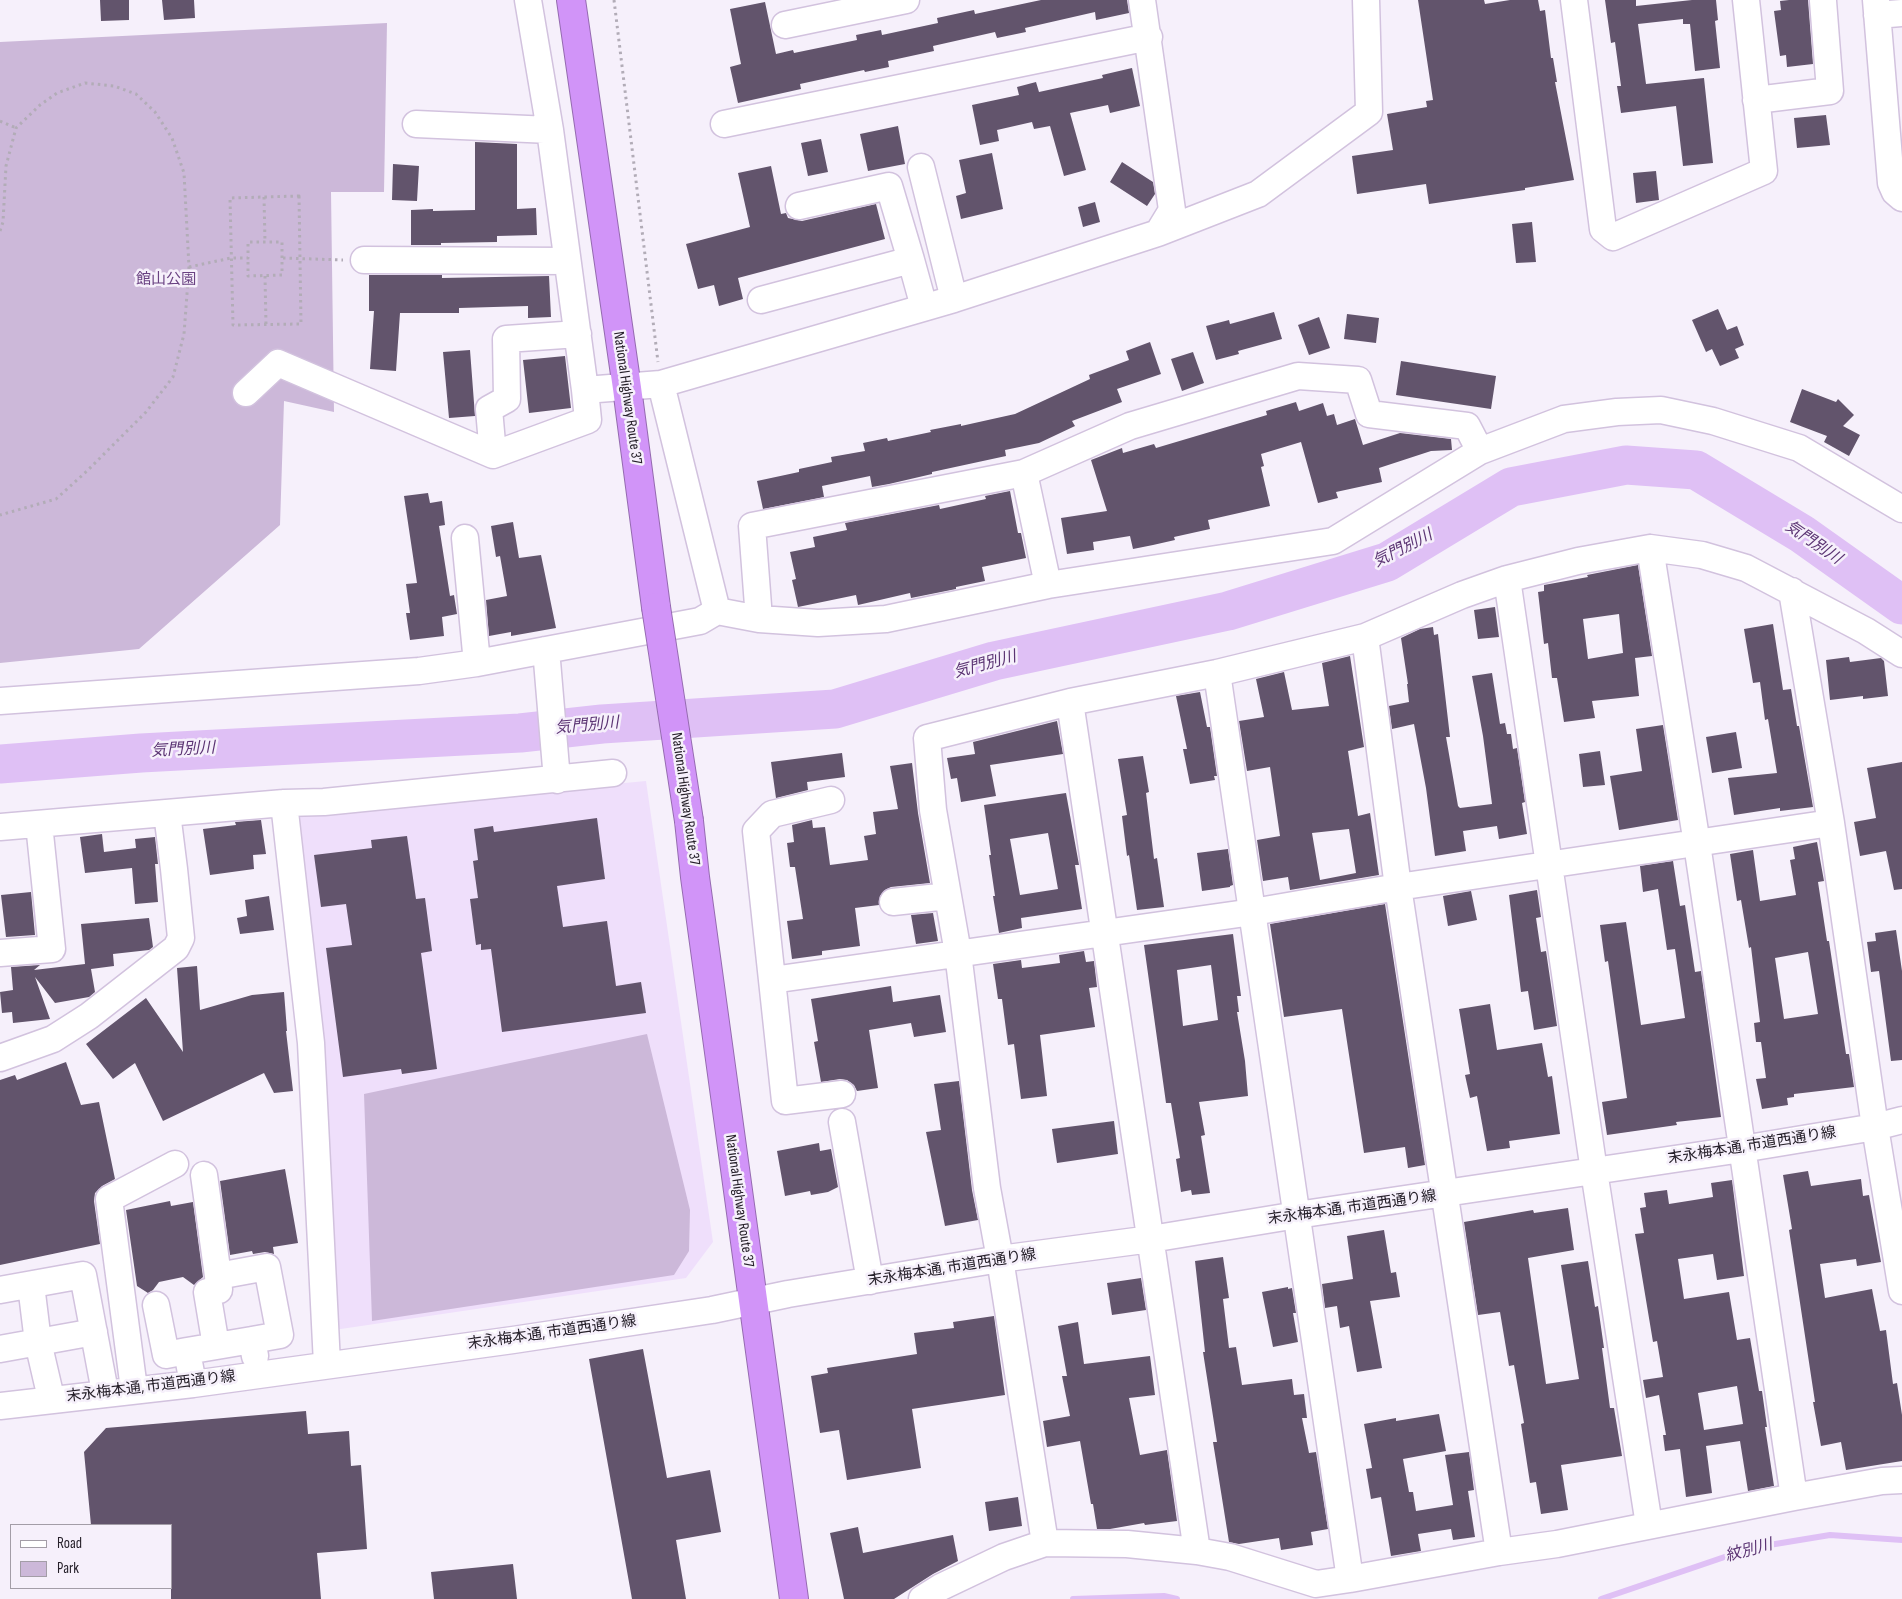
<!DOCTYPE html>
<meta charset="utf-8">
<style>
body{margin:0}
#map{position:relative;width:1902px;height:1599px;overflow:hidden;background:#f6f0fb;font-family:"Sofia Sans Condensed",sans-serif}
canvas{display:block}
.legend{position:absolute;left:10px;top:1524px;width:162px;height:65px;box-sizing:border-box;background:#f6f0fb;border:1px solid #a39da7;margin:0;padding:6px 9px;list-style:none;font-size:15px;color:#26202a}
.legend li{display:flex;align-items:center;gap:10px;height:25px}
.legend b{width:25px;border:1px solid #a39da7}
</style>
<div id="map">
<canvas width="1902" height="1599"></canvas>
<ul class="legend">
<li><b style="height:6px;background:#fff"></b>Road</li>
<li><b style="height:14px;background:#ccb8d9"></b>Park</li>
</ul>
</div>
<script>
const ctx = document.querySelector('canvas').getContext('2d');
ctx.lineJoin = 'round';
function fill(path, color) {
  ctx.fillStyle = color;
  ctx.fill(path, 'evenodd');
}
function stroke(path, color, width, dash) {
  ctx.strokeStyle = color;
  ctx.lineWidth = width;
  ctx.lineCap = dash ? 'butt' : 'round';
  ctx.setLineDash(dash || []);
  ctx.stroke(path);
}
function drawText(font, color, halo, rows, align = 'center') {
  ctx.font = font + ' "Sofia Sans Condensed","Noto Sans JP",sans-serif';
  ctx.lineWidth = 5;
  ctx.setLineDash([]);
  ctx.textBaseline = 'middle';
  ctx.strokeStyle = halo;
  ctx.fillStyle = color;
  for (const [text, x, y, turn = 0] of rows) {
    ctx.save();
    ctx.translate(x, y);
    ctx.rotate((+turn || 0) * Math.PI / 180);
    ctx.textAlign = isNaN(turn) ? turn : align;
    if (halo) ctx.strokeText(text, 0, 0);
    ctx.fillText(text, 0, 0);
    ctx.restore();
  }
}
fill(new Path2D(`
 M646,781L713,1242L686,1278L334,1330L290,814Z`), '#efdffb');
fill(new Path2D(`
 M387,23L384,192H331L334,412L284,401L280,525L139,649L0,663V42Z
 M647,1034L690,1210L689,1251L674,1275L372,1321L364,1094Z`), '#ccb8d9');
stroke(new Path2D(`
 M1073,1599L1164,1596L1177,1599
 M1601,1599L1751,1548L1830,1535L1902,1540`), '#dfc0f5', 6);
stroke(new Path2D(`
 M0,764L141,753L520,733L602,724L835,709L994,661L1228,611L1387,562L1511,487L1626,465L1696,470L1802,534L1902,605`), '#dfc0f5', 39);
fill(new Path2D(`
 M100,0H129V20L101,21Z
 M162,0H194L195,18L164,20Z
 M1041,0H1127L1129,13L1096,20L1095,12L1025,28L1026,32L997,38L995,32L933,46L934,51L888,61L889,67L865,72L864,70L800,84L801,89L738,103L730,67L741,64L730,9L765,2L776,54L793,50L794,53L857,40L856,35L881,30L882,35L938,23L937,18L974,10L975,14Z
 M1418,0H1484L1485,4L1510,0H1538L1540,11L1545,10L1551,58H1553L1557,82H1555L1574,180L1525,188V190L1429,204L1426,184L1357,194L1352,156L1393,150L1387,114L1427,107L1426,101L1433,100Z
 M1605,0H1636V6L1692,0H1716L1718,20L1715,21L1720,68L1695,71L1690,24H1683V19L1638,24L1646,84L1704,78L1713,163L1683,166L1676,106L1621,113L1617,86H1621L1615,42L1611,43Z
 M1789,0H1808L1813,64L1787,67L1786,55L1780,56L1774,11L1781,10L1780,1Z
 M1132,68L1140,106L1110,113L1108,105L1070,113L1086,170L1064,176L1050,126L1034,129L1032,122L997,130L999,141L980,145L972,105L1019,95L1017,87L1036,82L1039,92L1103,78L1102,75Z
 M1826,115L1830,145L1797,148L1794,118Z
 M898,126L905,164L868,171L860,134Z
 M821,139L828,172L808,176L801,143Z
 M475,142L517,144V209L536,208L537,235L497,236V242L441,243V245H411V210L433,209V211L475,210Z
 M992,153L1003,209L961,219L956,196L966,193L959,160Z
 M1122,162L1153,182L1155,194L1147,206L1110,182Z
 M393,164L419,166L417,201L392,200Z
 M771,166L781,214L786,213L788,218L802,221L876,204L885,239L738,278L743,299L719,306L714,285L698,289L686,244L750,227L738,173Z
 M1656,171L1659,200L1636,203L1633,173Z
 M1095,202L1100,222L1083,227L1078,207Z
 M1532,222L1536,262L1516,263L1512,224Z
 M369,275H442V278L549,276L551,317L528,318V306L459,308V313H400L396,371L370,369L374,311H369Z
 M1718,309L1727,330L1737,326L1744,345L1735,349L1739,358L1720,366L1712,349L1706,352L1692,320Z
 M1274,312L1282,339L1238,351L1239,354L1216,360L1206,326L1229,320L1230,324Z
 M1347,314L1379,318L1376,343L1344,339Z
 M1319,317L1330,348L1309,355L1298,325Z
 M1150,342L1161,374L1117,389L1122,402L1072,421L1075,426L1039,443L1005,450L1006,456L932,472V474L889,484L872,487L870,476L822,486L824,497L763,509L757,481L799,472V469L832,462L831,457L865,451L863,443L887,438L888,441L931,432L930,430L961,424V426L1015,414L1090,379L1089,375L1129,360L1126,351Z
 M470,350L475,416L449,418L443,352Z
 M1193,352L1204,383L1182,391L1171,359Z
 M565,356L571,408L529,413L523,360Z
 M1401,361L1496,376L1491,409L1396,395Z
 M1802,389L1836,402L1838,399L1854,415L1843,426L1860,435L1849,456L1824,442L1827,436L1790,422Z
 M1296,402L1299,411L1323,403L1327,416L1334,414L1337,425L1355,419L1363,445L1400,433L1451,439L1452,450L1431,451L1379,468L1382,482L1336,492L1338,498L1318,503L1301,442L1261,454L1264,466L1261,467L1270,506L1208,520L1210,529L1174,537L1175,540L1153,545L1133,549L1130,536L1093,542L1094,550L1067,554L1061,518L1107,511L1091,460L1122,448L1123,453L1154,444L1156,448L1267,415L1266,411Z
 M1010,491L1018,533H1021L1026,558L982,567L985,581L956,587V589L911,598L910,593L858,605L856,595L798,607L792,580L796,579L790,552L815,547L813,537L847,530L845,523L939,505L940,509L986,499L985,496Z
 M428,493L430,503L442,501L445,525L439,526L450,596L454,595L457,614L442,617L444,636L410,640L406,613H410L406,584L417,583L404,496Z
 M513,522L519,558L541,555L556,628L511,636V632L489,636L486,600L507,596L500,556L496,557L491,526Z
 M1638,565L1652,656L1635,658L1639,696L1592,701L1595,718L1564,722L1557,678H1552L1548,643L1544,644L1538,592L1544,591V585L1588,577L1587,575ZM1619,614L1623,653L1588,659L1583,619Z
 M1495,607L1499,637L1478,639L1474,610Z
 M1773,624L1783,690L1791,689L1797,726H1799L1813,807L1780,811V808L1734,815L1728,778L1777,773L1768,719L1765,720L1760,682L1753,683L1744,629Z
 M1433,627L1434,635L1438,634L1450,737H1446L1458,806L1460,808L1492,804L1483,736L1472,676L1492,673L1500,724L1505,723L1507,734H1511L1513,749L1517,748L1525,802L1522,803L1527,834L1499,839L1497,826L1463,831L1466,851L1435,856L1426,788L1414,724L1392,729L1389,706L1409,702L1407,684H1408L1401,638L1420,629Z
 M1350,656L1364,747L1348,751L1358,816L1370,813L1379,875L1290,890L1288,877L1263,881L1257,840L1280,836L1270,767L1247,771L1239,721L1264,717L1256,679L1284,672L1292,710L1329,706L1322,663ZM1349,829L1356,873L1320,880L1312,833Z
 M1849,657L1850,662L1881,658L1884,661L1888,696L1863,699V696L1830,700L1826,660Z
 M1200,692L1207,727H1210L1217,776H1214L1215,780L1190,784L1183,749H1187L1176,696Z
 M1057,721L1063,754L990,765L996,796L961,802L957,778L951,779L947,758L975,754L973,742Z
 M1663,725L1678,820L1619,830L1610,776L1642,771L1636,729Z
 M1736,732L1742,768L1712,773L1706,737Z
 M1600,751L1605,785L1583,787L1579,754Z
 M842,753L845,777L807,782L808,790L776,798L771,762Z
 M1143,756L1149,792L1146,793L1154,859L1157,858L1164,907L1137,910L1129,855L1127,856L1122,816L1127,815L1118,759Z
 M1902,762V889L1894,890L1886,851L1860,856L1854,822L1876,818L1867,768Z
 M912,763L918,813L930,883L891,887L885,890L880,896L879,905L855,908L860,946L822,951V955L792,959L787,921L803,919L795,867H790L787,843L794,842L792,825L812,820L813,828L825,827L830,865L868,860L864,836L876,834L873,812L898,809L890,766Z
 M1066,793L1079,865H1075L1082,909L1021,918L1022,928L999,933L993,896H995L989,855H991L984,805ZM1048,833L1058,889L1020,895L1010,839Z
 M597,818L605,879L557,886L563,927L607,921L616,986L641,982L646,1013L502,1032L491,949L481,950V944L476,945L470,899L478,898L473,861L478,860L474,829L493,826L494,832Z
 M261,820L266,854L253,855L254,869L210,875L203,829L236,825L235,822Z
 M102,834L104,852L136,848L135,839L155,837L158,864H155L158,902L135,904L132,868L85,873L80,837Z
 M407,836L416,899L425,898L432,951L421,953L437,1069L402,1074L401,1069L343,1077L326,948L352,945L346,904L321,907L314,855L372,848L371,840Z
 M1817,842L1824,881L1818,882L1827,941H1829L1846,1054H1849L1854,1087L1794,1094V1097L1787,1098L1788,1105L1762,1109L1756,1079L1766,1078L1761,1042H1756L1754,1023L1760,1022L1751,947L1749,948L1741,900L1737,901L1730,854L1753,850L1760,901L1796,895L1790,860L1795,859L1793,847ZM1808,952L1818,1014L1784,1019L1775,958Z
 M1228,849L1233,885L1230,886V887L1202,891L1197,853Z
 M1673,861L1680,906L1685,905L1695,972L1701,971L1721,1117L1676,1122L1677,1125L1607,1135L1602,1102L1627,1098L1608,961L1605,962L1600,925L1626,922L1641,1025L1685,1018L1675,949L1667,950L1658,889L1643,892L1640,866Z
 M1537,890L1541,917L1536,918L1541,952L1546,951L1557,1026L1534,1030L1528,991L1521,992L1509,895Z
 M1471,891L1477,920L1448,926L1443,896Z
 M31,892L35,935L6,937L1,895Z
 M269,896L274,930L240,934L237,918L247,916L245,900Z
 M1385,904L1425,1165L1408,1168L1405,1147L1364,1153L1342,1009L1284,1017L1270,924Z
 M933,913L938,941L916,944L911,915Z
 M149,918L153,947L149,950L113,954L114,966L91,969L95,992L89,997L55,1003L35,977L50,1019L13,1023L12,1012L2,1013L0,992L13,990L11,967L40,965L34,970L85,964L81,924Z
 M1896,930L1902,971V1060L1891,1061L1879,971L1871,972L1867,942L1876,941L1875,933Z
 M1233,934L1241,996H1237L1239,1012H1237L1245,1061L1248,1096L1199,1102L1205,1135L1201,1136L1210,1193L1192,1195L1191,1190L1181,1192L1176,1159L1180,1158L1171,1103H1166L1144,945ZM1211,965L1218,1020L1183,1026L1177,970Z
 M1084,951L1086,962L1094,961L1097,987L1089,988L1095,1027L1040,1035L1047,1096L1021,1099L1014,1044L1008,1045L1002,999H998L993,964L1021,960L1022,968L1060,963L1059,955Z
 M197,966L200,1010L252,995L284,992L287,1031H286L293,1091L274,1093L264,1073L163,1121L135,1063L113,1079L86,1044L146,998L183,1052L177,968Z
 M891,986L893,1002L940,995L946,1032L914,1037L911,1023L869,1030L878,1088L857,1091L854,1085L847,1080L840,1079L821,1082L814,1042L818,1041L811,999Z
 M1490,1004L1497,1050L1542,1043L1548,1077L1552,1076L1560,1134L1509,1141L1510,1148L1487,1151L1477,1096L1470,1098L1465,1075L1470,1074L1459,1009Z
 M66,1062L81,1105L99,1102L115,1179L102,1186L95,1193L94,1201L100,1244L0,1265V1080L15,1075L17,1080Z
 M959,1081L972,1190L978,1220L945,1226L926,1132L941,1130L934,1084Z
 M1114,1121L1118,1154L1057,1163L1052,1129Z
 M819,1143L820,1151L831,1149L838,1187L828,1192L811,1195L810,1191L785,1196L777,1151Z
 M285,1169L298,1243L273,1247L274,1254L265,1252L253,1254L252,1251L230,1255L220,1181Z
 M1808,1171L1811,1186L1861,1179L1863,1196L1869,1195L1881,1262L1857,1266L1856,1259L1820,1264L1825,1298L1872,1289L1880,1331L1886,1330L1893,1384L1897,1383L1902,1415V1461L1846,1470L1841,1442L1821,1446L1813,1402H1815L1789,1230L1792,1229L1783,1175Z
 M1732,1180L1744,1276L1717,1280L1713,1254L1678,1259L1684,1299L1729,1292L1737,1340L1750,1338L1759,1391H1762L1767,1427H1765L1774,1486L1748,1491L1740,1441L1706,1446L1712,1493L1686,1497L1680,1449L1665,1451L1663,1435H1666L1659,1395L1646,1398L1643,1380L1663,1377L1657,1341L1653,1342L1635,1234L1644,1233L1640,1208L1646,1207L1644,1193L1667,1190L1669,1204L1713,1197L1711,1183ZM1737,1386L1743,1424L1704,1430L1698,1393Z
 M170,1201L171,1206L193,1202L203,1277L194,1285L183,1277L159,1282L153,1290L148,1293L137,1286L126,1210Z
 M1568,1208L1574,1250L1528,1258L1546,1384L1579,1379L1561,1265L1588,1261L1595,1307L1598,1306L1604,1348H1602L1610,1408H1614L1622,1456L1561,1465L1568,1510L1541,1514L1536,1482L1530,1483L1521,1424L1524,1423L1514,1365L1509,1366L1500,1312L1478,1315L1464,1222L1533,1210L1534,1213Z
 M1384,1230L1391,1273L1396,1272L1400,1297L1370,1301L1382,1368L1357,1372L1349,1326L1340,1328L1337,1306L1325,1308L1322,1284L1353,1279L1347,1236Z
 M1223,1257L1229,1298L1223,1299L1229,1348L1236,1347L1242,1385L1292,1379L1294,1395L1304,1394L1307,1418H1302L1309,1453L1316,1452L1328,1529L1311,1532L1313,1545L1281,1550L1279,1538L1239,1544L1229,1542L1213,1442H1217L1203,1352H1205L1195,1261Z
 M1141,1278L1146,1310L1112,1315L1107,1283Z
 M1288,1287V1289L1292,1288L1296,1313H1293L1298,1342L1273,1347L1262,1292Z
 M994,1316L1005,1395L912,1409L921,1468L847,1480L839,1430L820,1433L811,1376L828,1373L827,1368L917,1354L914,1333L954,1328L953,1322Z
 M1078,1322L1084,1364L1150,1356L1155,1395L1129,1398L1140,1455L1167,1450L1177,1521L1145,1525L1144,1523L1110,1529H1097L1093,1504H1091L1080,1441L1047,1447L1043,1421L1070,1416L1062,1376H1067L1058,1326Z
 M643,1349L667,1478L710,1470L721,1532L676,1540L686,1599H632L589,1359Z
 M306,1411L308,1434L349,1431L351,1466L361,1465L367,1549L317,1553L321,1599H171V1525H91L84,1452L106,1428Z
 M1439,1414L1446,1451L1403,1459L1409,1492H1413L1416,1511L1453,1505L1445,1455L1469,1452L1474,1490L1468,1491L1475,1537L1453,1540L1451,1529L1418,1534L1421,1551L1391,1556L1381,1497L1371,1499L1366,1469L1372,1468L1364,1424L1396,1418V1421Z
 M1018,1497L1022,1526L989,1531L985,1502Z
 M858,1527L863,1553L953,1535L958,1561L933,1574L894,1599H844L830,1533Z
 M513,1564L517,1599H434L431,1572Z`), '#62546c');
const minor = new Path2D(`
 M528,0L550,130L585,390L661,384L954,299L1158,233L1172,210L1142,0
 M1574,0L1603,229L1613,237L1764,171L1746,0
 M1876,0L1891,183L1895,192L1902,198
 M1877,15L1902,13
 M785,25L906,0
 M1756,100L1830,91L1823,1
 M416,124L550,130
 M724,124L1149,37
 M921,167L954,299
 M799,206L889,186L911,260
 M1158,233L1258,194L1369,112L1366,0
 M364,260L567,261
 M761,300L911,260L924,307
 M661,384L717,611L759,619L818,623L886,619L1048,585L1333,541L1480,451L1564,419L1617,412L1661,410L1713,421L1799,448L1902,509
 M246,393L278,363L493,455L588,420L585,390
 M493,455L489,409L507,399L506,339L578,334
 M1024,473L1130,426L1298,376L1358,380L1369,414L1467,426L1480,451
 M465,538L477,663
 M1650,548L1697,844L1794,1497
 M1507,579L1594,1171L1649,1525
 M1792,591L1831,823L1875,1127L1902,1291
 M759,619L752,526L1024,473L1048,585
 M1365,637L1398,887L1499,1552
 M545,650L547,661L557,780
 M1217,673L1350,1579
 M0,701L419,671L477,663L700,621L717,611
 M1070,702L1197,1551
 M831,800L772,814L756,831L785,1101L842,1094
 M284,803L311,1043L327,1364
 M0,827L284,803L324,802L613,773
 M893,902L948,896
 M0,953L52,949L39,824
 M772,980L1253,912L1398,887L1831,823
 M0,1058L53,1039L89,1016L176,948L181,938L174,869L167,813
 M842,1122L870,1281
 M204,1175L218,1276L267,1267L280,1335L252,1340
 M31,1285L38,1342L51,1398
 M0,1290L83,1275L105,1392
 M156,1305L166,1355L187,1351L193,1384
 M216,1346L207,1292L219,1290L218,1276
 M0,1349L94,1332
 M187,1351L252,1340L255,1356
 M134,1389L109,1199L175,1164
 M0,1406L193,1384L513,1340L712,1310L788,1294L1000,1259L1151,1239L1297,1215L1742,1149L1875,1127L1902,1120
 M1045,1543L1000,1259L987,1188L958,953L933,810L927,738L1070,702L1217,673L1365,637L1462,595L1507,579L1578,561L1650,548L1702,555L1746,568L1866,631L1902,654
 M922,1599L941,1587L1004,1557L1045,1543L1127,1544L1197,1551L1230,1557L1316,1584L1350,1579L1499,1552L1557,1544L1794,1497L1882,1481L1902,1480`);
const highway = new Path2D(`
 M571,0L627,388L656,607
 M689,821L695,877L794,1599`);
stroke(minor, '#d2c2de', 29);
stroke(highway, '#956bb0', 30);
stroke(new Path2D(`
 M614,0L658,362
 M0,121L16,128
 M299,196L301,324L233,325L230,198Z
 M264,197L265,242
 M0,231L3,222L6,166L16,128L40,105L57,93L85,83L114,86L136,94L155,112L172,138L184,173L189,267L184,334L173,377L146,412L87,471L56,499L0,515
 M283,258L343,260
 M189,267L231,258H248V242H282V275L248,276V258
 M265,276L266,325`), '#b2acb7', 3, [2.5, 4]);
stroke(minor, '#fff', 26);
stroke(highway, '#d194f8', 28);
const highwayBridge = new Path2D(`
 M656,607L689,821`);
stroke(highwayBridge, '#956bb0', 30, []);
stroke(highwayBridge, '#d194f8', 28);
drawText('15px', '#6a4282', '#f6f0fb', [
 ["館山公園",166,280]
]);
drawText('15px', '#26202a', '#f6f0fb', [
 ["National Highway Route 37",627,398,82],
 ["National Highway Route 37",685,799,82],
 ["末永梅本通, 市道西通り線",1752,1146,-9],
 ["National Highway Route 37",739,1201,82],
 ["末永梅本通, 市道西通り線",1352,1208,-8],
 ["末永梅本通, 市道西通り線",952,1268,-9],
 ["末永梅本通, 市道西通り線",552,1333,-8],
 ["末永梅本通, 市道西通り線",151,1387,-7]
]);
drawText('italic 16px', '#5b3473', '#f6f0fb', [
 ["気門別川",1813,543,34],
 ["気門別川",1403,549,-27],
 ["気門別川",985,665,-15],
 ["気門別川",587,726,-5],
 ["気門別川",183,750,-3],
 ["紋別川",1749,1551,-15]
]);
</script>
